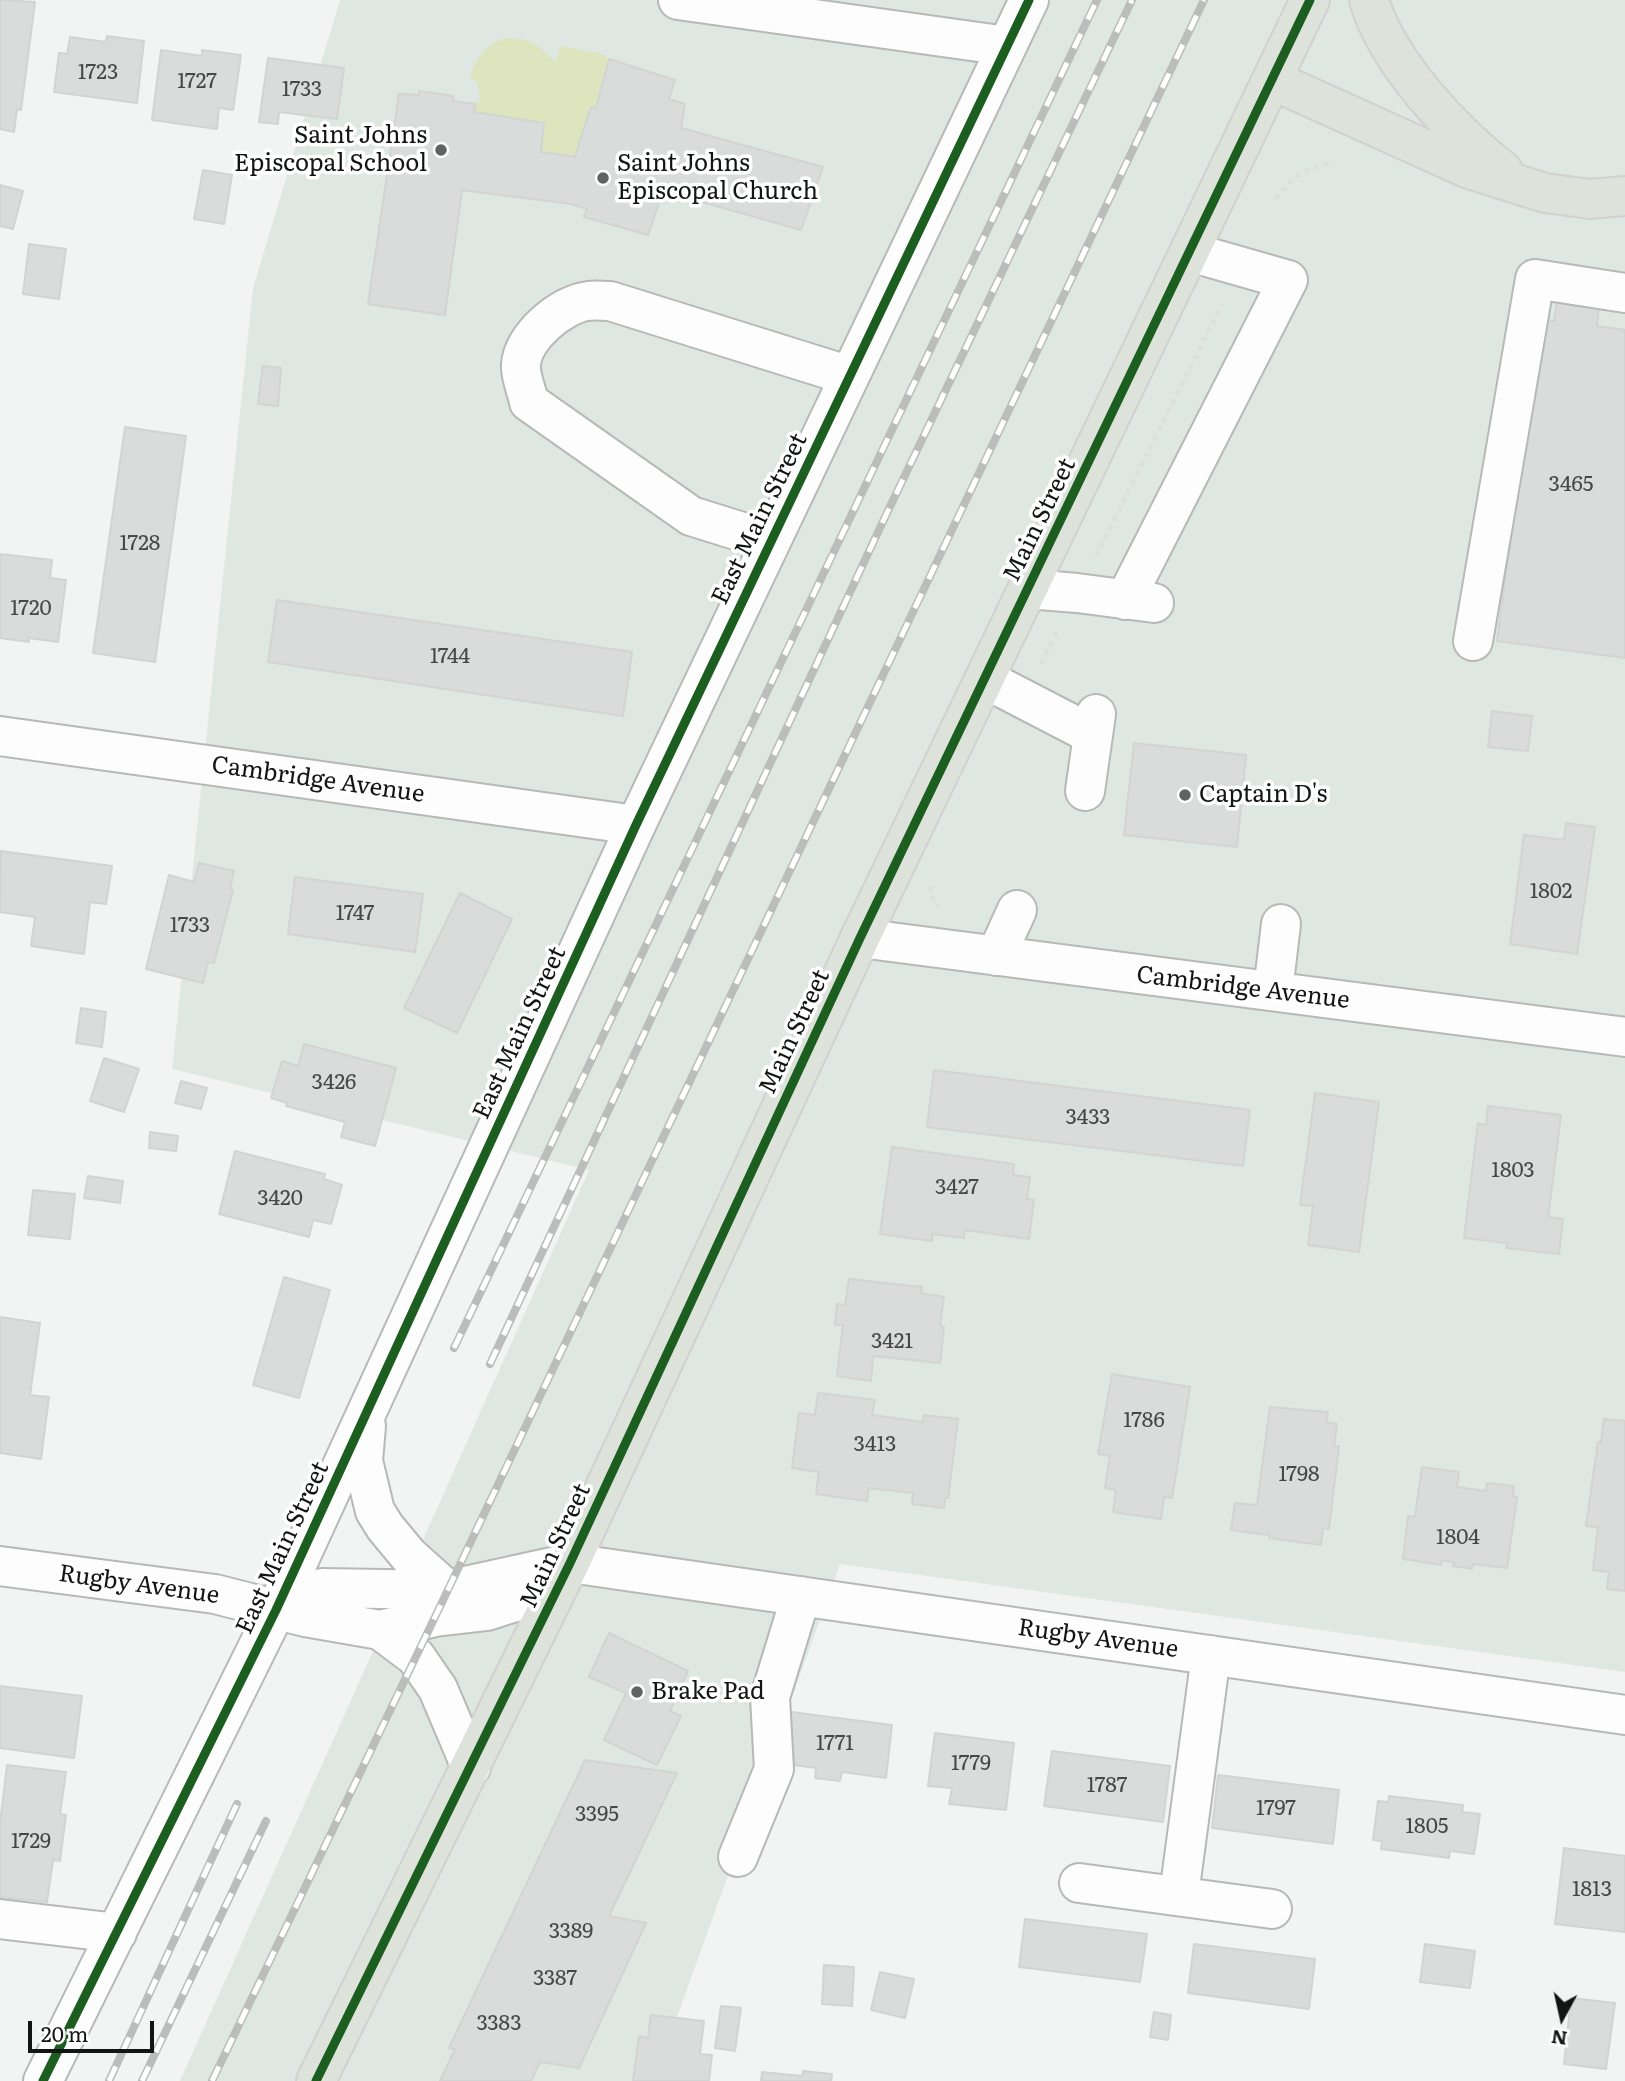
<!DOCTYPE html>
<style>
body{margin:0}
#map{position:relative;width:1625px;height:2081px;overflow:hidden;background:#f1f4f2;font-family:Literata,serif}
canvas{display:block}
.north{position:absolute;left:1527px;top:1983px;width:70px;height:70px;-webkit-text-stroke:5px #fff;paint-order:stroke;rotate:188deg;font-size:19px;font-weight:700;line-height:28px;text-align:center;color:#131514}
.north::after{content:'';display:block;margin:auto;width:24px;height:32px;background:#131514;clip-path:polygon(50% 0,100% 100%,50% 72%,0 100%)}
.scale{position:absolute;left:28px;top:2021px;width:126px;height:32px;box-sizing:border-box;border:4px solid #131514;border-top:0;padding-left:9px;font-size:21px;line-height:24px;white-space:nowrap;color:#131514;-webkit-text-stroke:5px #fff;paint-order:stroke}
</style>
<div id="map">
<canvas width="1625" height="2081"></canvas>
<div class="north">N</div>
<div class="scale">20 m</div>
</div>
<script>
const ctx = document.querySelector('canvas').getContext('2d');
ctx.lineJoin = 'round';
function fill(path, color) {
  ctx.fillStyle = color;
  ctx.fill(path, 'evenodd');
}
function stroke(path, color, width, dash) {
  ctx.strokeStyle = color;
  ctx.lineWidth = width;
  ctx.lineCap = dash ? 'butt' : 'round';
  ctx.setLineDash(dash || []);
  ctx.stroke(path);
}
function drawText(font, color, halo, rows, align = 'center') {
  ctx.font = font + ' Literata,serif';
  ctx.lineWidth = 7;
  ctx.setLineDash([]);
  ctx.textBaseline = 'middle';
  ctx.strokeStyle = halo;
  ctx.fillStyle = color;
  for (const [text, x, y, turn = 0] of rows) {
    ctx.save();
    ctx.translate(x, y);
    ctx.rotate((+turn || 0) * Math.PI / 180);
    ctx.textAlign = isNaN(turn) ? turn : align;
    if (halo) ctx.strokeText(text, 0, 0);
    ctx.fillText(text, 0, 0);
    ctx.restore();
  }
}
fill(new Path2D(`
 M340,0H1625V1672L840,1564L654,2081H180L589,1170L172,1069L253,288Z`), '#dfe7e2');
fill(new Path2D(`
 M504,38C532,38 536,43 556,63L560,46L602,54L609,59L596,108L575,157L541,152L544,123L474,112L475,104L481,101L477,81L470,78C476,58 484,47 504,38Z`), '#dde4be');
const building = new Path2D(`
 M0,0L35,2L21,110L17,109L14,132L0,129Z
 M107,36L144,41L137,103L54,92L59,53L67,54L70,37L106,42Z
 M161,50L202,56V50L241,55L233,110L219,108L217,129L152,120Z
 M268,58L344,68L337,119L279,112L278,124L259,122Z
 M609,59L675,80L669,99L685,104L681,128L823,167L801,230L663,191L648,235L584,217L587,209L571,204L462,190L445,315L368,304L399,94L419,95V91L453,96V101L475,104L474,112L544,123L541,152L575,157L591,107L596,108Z
 M203,170L232,175L224,224L194,219Z
 M0,185L23,191L13,229L0,226Z
 M29,244L66,249L59,299L23,294Z
 M1557,302L1599,308L1597,326L1625,330V658L1497,641L1540,319L1554,321Z
 M263,366L281,368L278,406L258,404Z
 M125,427L186,436L155,662L93,653Z
 M0,554L52,560L50,578L66,580L58,642L29,638V642L0,638Z
 M277,600L632,652L623,716L268,662Z
 M1492,711L1532,716L1528,751L1488,747Z
 M1134,743L1246,755L1237,847L1124,835Z
 M1566,823L1595,827L1577,954L1510,944L1524,835L1564,840Z
 M1,851L112,866L106,904L90,902L84,954L31,946L35,917L0,912Z
 M199,863L234,871L230,889L233,890L214,963L208,962L203,983L146,969L169,875L194,882Z
 M295,877L423,894L415,952L288,934Z
 M460,893L512,919L457,1033L404,1008Z
 M81,1008L106,1012L102,1047L76,1043Z
 M304,1044L396,1068L375,1146L341,1137L345,1122L286,1106L287,1103L271,1098L282,1061L298,1066Z
 M104,1058L139,1069L124,1112L90,1101Z
 M934,1070L1250,1110L1243,1166L927,1127Z
 M181,1081L207,1088L201,1109L175,1103Z
 M1315,1093L1379,1102L1359,1252L1308,1245L1313,1206L1300,1205Z
 M1488,1106L1561,1115L1548,1217L1563,1219L1559,1254L1506,1248L1507,1243L1464,1238L1478,1123L1486,1125Z
 M150,1132L178,1136L176,1151L149,1148Z
 M892,1147L1014,1164L1013,1175L1030,1177L1027,1199L1034,1200L1029,1239L965,1230L964,1238L932,1234V1241L880,1234Z
 M235,1151L325,1174L324,1179L342,1185L331,1224L313,1220L309,1237L219,1214Z
 M88,1176L123,1181L120,1203L84,1198Z
 M33,1190L75,1194L70,1239L28,1235Z
 M284,1277L330,1290L299,1398L253,1385Z
 M849,1279L922,1287L921,1293L944,1297L940,1326L944,1327L940,1363L873,1356L871,1381L837,1376L843,1325H835L837,1304L845,1305Z
 M0,1317L40,1323L30,1395L49,1397L41,1459L0,1453Z
 M1112,1374L1190,1387L1172,1498L1164,1497L1161,1519L1113,1512L1116,1490L1105,1488L1110,1456L1098,1454Z
 M818,1393L875,1400L872,1415L923,1422L924,1415L958,1419L948,1498H945L944,1508L912,1504L913,1493L869,1488L867,1501L816,1494L819,1472L792,1468L799,1413L815,1415Z
 M1270,1407L1328,1412L1326,1422L1337,1424L1334,1446H1339L1329,1529L1323,1528L1321,1545L1269,1538V1535L1231,1530L1235,1503L1257,1505Z
 M1604,1419L1625,1421V1591L1607,1589L1609,1572L1593,1570L1598,1527L1586,1526L1598,1442H1601Z
 M1422,1467L1459,1472L1457,1487L1486,1491L1487,1483L1514,1486L1513,1497H1517L1507,1568L1473,1564L1472,1569L1453,1566L1454,1562L1442,1560L1441,1565L1403,1559L1408,1516L1415,1517Z
 M609,1633L688,1671L670,1711L681,1716L657,1765L604,1740L626,1693L589,1677Z
 M0,1686L82,1696L74,1758L0,1748Z
 M784,1711L892,1725L886,1778L842,1772L840,1781L815,1778L816,1768L778,1763Z
 M935,1733L1014,1743L1006,1810L949,1804L952,1788L928,1786Z
 M1052,1751L1170,1766L1163,1822L1044,1806Z
 M585,1760L677,1773L609,1916L646,1923L579,2068L540,2062L531,2081H440L455,2049L449,2048Z
 M7,1765L66,1772L60,1814L66,1815L60,1861L53,1860L47,1902L0,1897V1824Z
 M1218,1775L1339,1790L1333,1844L1212,1828Z
 M1389,1796L1463,1805L1462,1812L1480,1814L1474,1854L1450,1851L1449,1858L1381,1849L1382,1841L1373,1840L1378,1801L1388,1802Z
 M1564,1848L1625,1856V1932L1555,1924Z
 M1025,1919L1147,1934L1140,1982L1019,1967Z
 M1194,1944L1315,1959L1309,2009L1188,1993Z
 M1425,1944L1475,1951L1470,1988L1420,1982Z
 M824,1965L854,1967L852,2006L822,2004Z
 M880,1972L914,1979L905,2018L871,2010Z
 M1571,1998L1615,2003L1606,2069L1564,2064Z
 M721,2006L741,2008L735,2051L715,2048Z
 M1154,2012L1171,2015L1168,2040L1150,2037Z
 M651,2015L704,2021L700,2054L712,2055L709,2081H633L639,2036L648,2038Z
 M803,2071L832,2074L831,2081H761L762,2072L802,2076Z`);
fill(building, '#dadcdb');
stroke(building, '#d1d4d2', 2);
const minor = new Path2D(`
 M678,0L1007,46
 M771,541L691,516L529,402C527,391 520,376 521,365C522,337 562,304 588,301C595,300 603,301 610,301L850,376
 M1028,589L1077,593L1154,603
 M1125,600L1288,280L1190,252
 M1473,641L1535,279L1625,293
 M985,679L1093,735
 M0,736L636,825
 M1085,791L1096,714
 M860,938L1625,1037
 M996,956L1017,910
 M1273,991L1281,924
 M366,1426L363,1461L375,1511L385,1527L409,1556L447,1590
 M0,1566L215,1594L305,1617L380,1630L435,1617L487,1611L521,1600L554,1574
 M276,1610L322,1588L447,1590L570,1563L1625,1715
 M380,1630L416,1657L438,1689L471,1767
 M738,1857L774,1769L770,1697L801,1596
 M1079,1883L1272,1909
 M1179,1895L1211,1655
 M0,1919L117,1933
 M43,2081L276,1610L636,825L1029,0`);
const major = new Path2D(`
 M1369,0C1387,62 1453,132 1503,171
 M1272,80L1469,169L1545,193L1590,199L1625,196
 M316,2081L570,1563L860,938L1310,0`);
stroke(minor, '#b7b9b8', 42);
stroke(major, '#d0d1d0', 42);
stroke(new Path2D(`
 M1276,199C1293,174 1306,168 1335,163
 M1096,556L1222,304
 M1041,664L1057,631
 M931,886V895L939,906`), '#dddede', 4.5, [5, 5]);
stroke(minor, '#fdfdfd', 38);
stroke(major, '#dde2db', 38);
const rail = new Path2D(`
 M454,1348L1097,0
 M490,1364L886,515L1132,0
 M109,2081L237,1804
 M142,2081L266,1821
 M212,2081L435,1617L1204,0`);
stroke(rail, '#bbbdbc', 8);
stroke(rail, '#fff', 5, [16]);
stroke(new Path2D(`
 M43,2081L276,1610L636,825L1029,0
 M316,2081L570,1563L860,938L1310,0`), '#1b5e20', 9);
for (const [x, y, r, color] of [
 [441,150,7,"#616362"],
 [603,178,7,"#616362"],
 [1185,795,7,"#616362"],
 [637,1692,7,"#616362"]
]) {
  const dot = new Path2D();
  dot.arc(x, y, r, 0, 2 * Math.PI);
  ctx.fillStyle = color;
  ctx.fill(dot);
  stroke(dot, '#fff', 2.5);
}
drawText('21px', '#464847', null, [
 ["1723",98,73],
 ["1727",197,82],
 ["1733",302,90],
 ["3465",1571,485],
 ["1728",140,544],
 ["1720",31,609],
 ["1744",450,657],
 ["1802",1551,892],
 ["1747",355,914],
 ["1733",190,926],
 ["3426",334,1083],
 ["3433",1088,1118],
 ["1803",1513,1171],
 ["3427",957,1188],
 ["3420",280,1199],
 ["3421",892,1342],
 ["1786",1144,1421],
 ["3413",875,1445],
 ["1798",1299,1475],
 ["1804",1458,1538],
 ["1771",835,1744],
 ["1779",971,1764],
 ["1787",1107,1786],
 ["1797",1276,1809],
 ["3395",597,1815],
 ["1805",1427,1827],
 ["1729",31,1842],
 ["1813",1592,1890],
 ["3389",571,1932],
 ["3387",555,1979],
 ["3383",499,2024]
]);
drawText('24px', '#131514', '#fff', [
 ["Saint Johns",427,136,"right"],
 ["Episcopal School",427,164,"right"],
 ["Saint Johns",617,164],
 ["Episcopal Church",617,192],
 ["Captain D's",1199,795],
 ["Brake Pad",651,1692]
], 'left');
drawText('24px', '#131514', '#fff', [
 ["East Main Street",760,519,-64],
 ["Main Street",1040,520,-64],
 ["Cambridge Avenue",318,780,8],
 ["Cambridge Avenue",1243,988,7],
 ["Main Street",795,1032,-65],
 ["East Main Street",520,1033,-65],
 ["Main Street",556,1546,-65],
 ["East Main Street",283,1548,-65],
 ["Rugby Avenue",139,1585,8],
 ["Rugby Avenue",1098,1639,8]
]);
</script>
